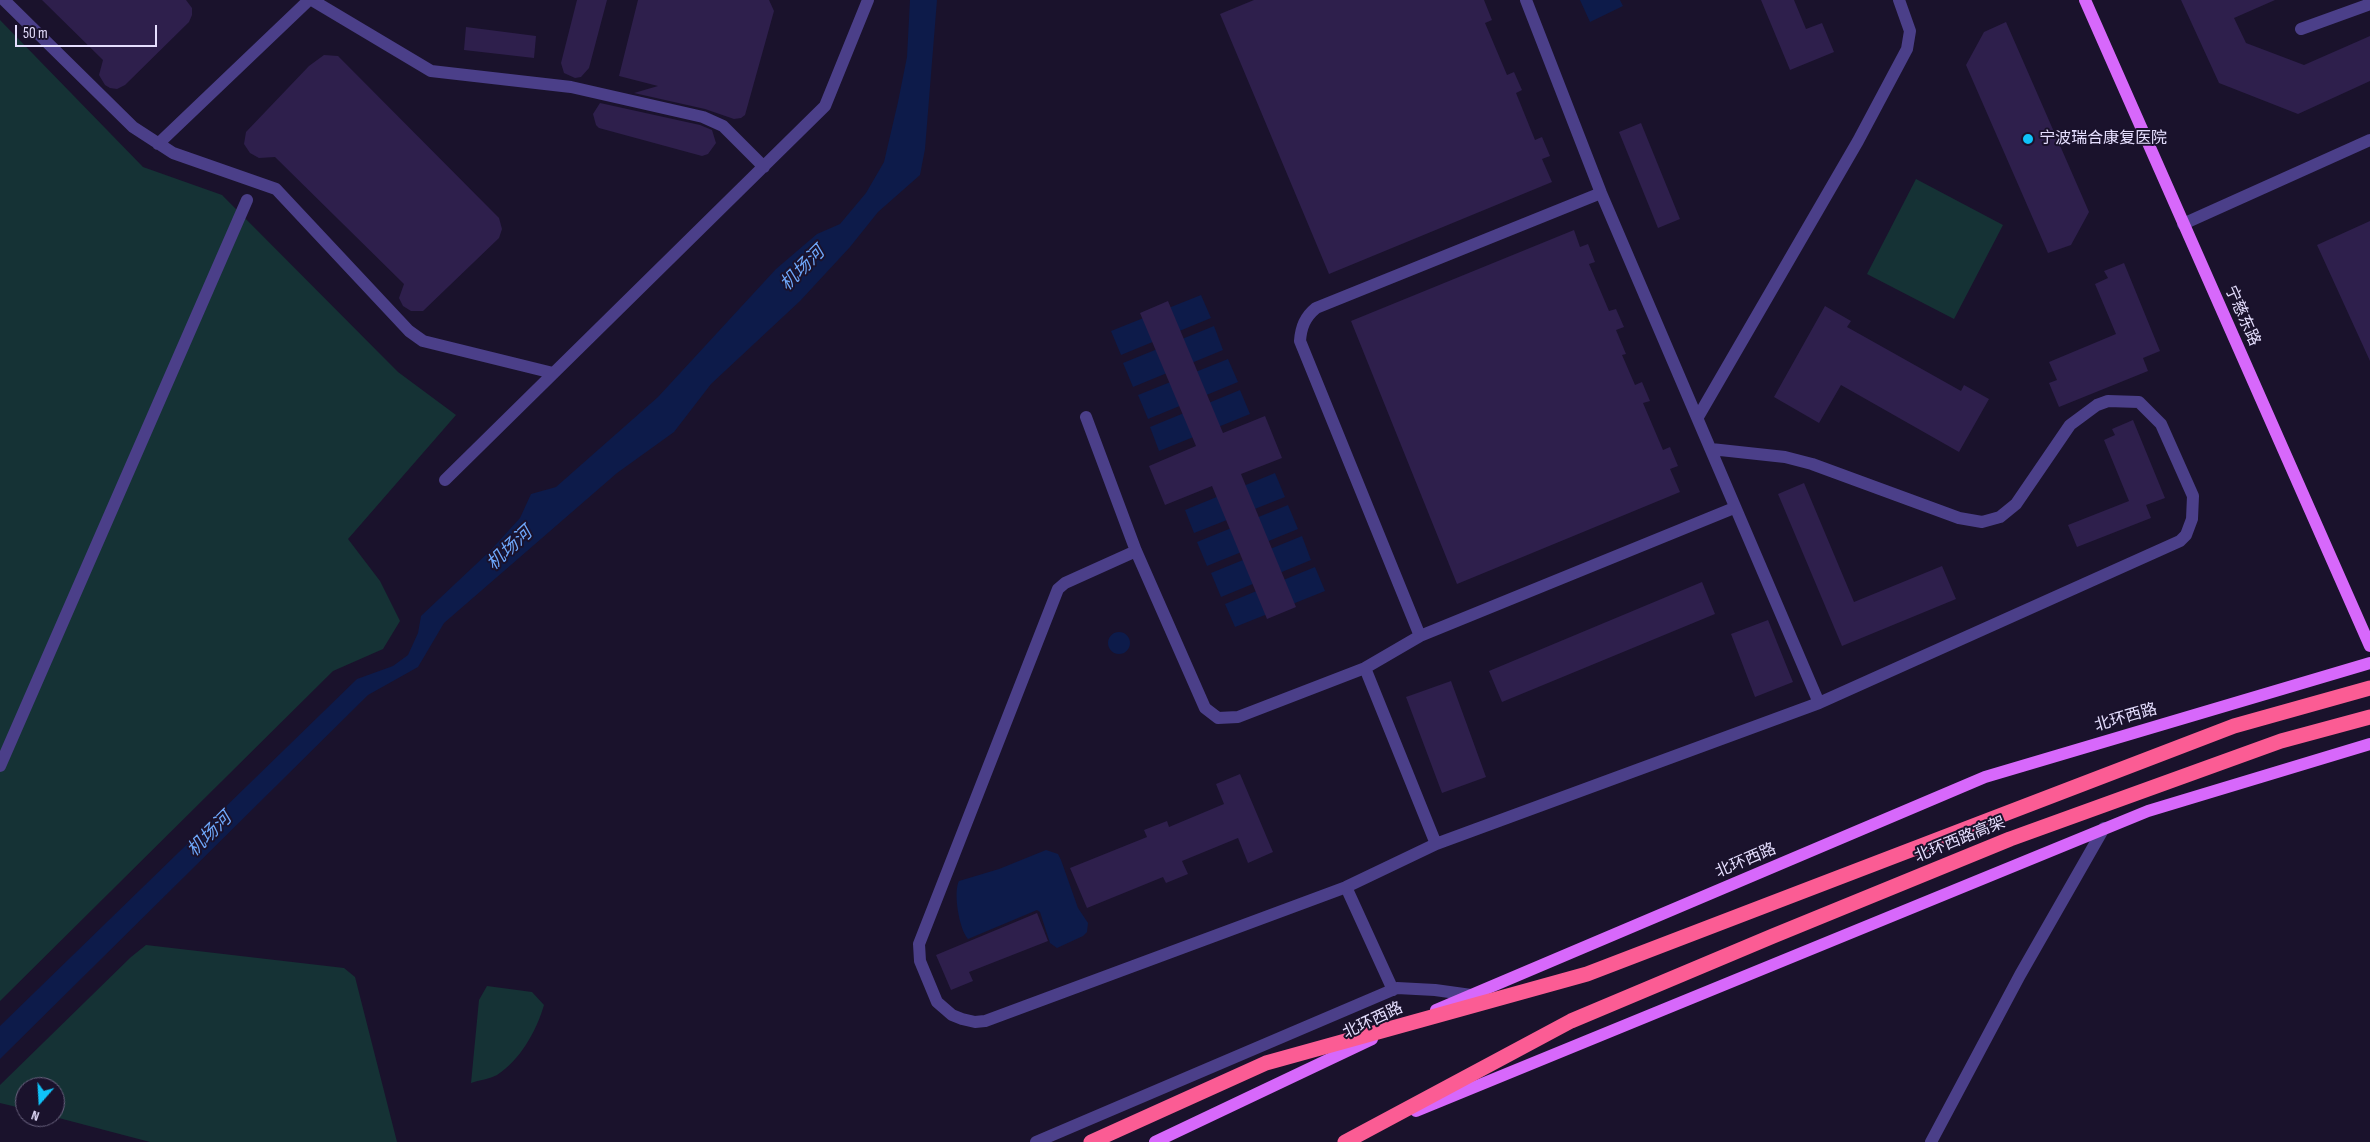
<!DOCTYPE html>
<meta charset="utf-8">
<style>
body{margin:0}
#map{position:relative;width:2370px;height:1142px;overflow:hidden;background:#1a122c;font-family:"Sofia Sans Condensed",sans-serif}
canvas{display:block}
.north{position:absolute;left:15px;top:1077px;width:50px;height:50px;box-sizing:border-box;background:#1a122c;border:1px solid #6b6480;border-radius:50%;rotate:199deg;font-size:14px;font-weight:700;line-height:20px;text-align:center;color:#e5defe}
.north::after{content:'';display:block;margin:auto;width:18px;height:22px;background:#0fc3f9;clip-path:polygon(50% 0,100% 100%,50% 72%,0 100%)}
.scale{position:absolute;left:15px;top:25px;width:142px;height:22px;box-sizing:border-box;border:2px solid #e5defe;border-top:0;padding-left:6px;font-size:15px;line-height:18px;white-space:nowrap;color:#e5defe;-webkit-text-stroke:4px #1a122c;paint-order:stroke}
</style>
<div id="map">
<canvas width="2370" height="1142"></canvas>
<div class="north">N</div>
<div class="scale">50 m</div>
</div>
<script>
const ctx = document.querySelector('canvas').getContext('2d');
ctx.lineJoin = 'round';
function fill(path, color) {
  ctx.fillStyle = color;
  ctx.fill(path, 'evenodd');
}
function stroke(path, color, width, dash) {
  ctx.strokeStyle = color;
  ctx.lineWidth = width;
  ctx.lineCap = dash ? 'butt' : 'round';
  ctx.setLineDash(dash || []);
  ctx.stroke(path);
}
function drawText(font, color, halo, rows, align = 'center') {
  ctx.font = font + ' "Sofia Sans Condensed","Noto Sans SC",sans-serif';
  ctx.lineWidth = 4;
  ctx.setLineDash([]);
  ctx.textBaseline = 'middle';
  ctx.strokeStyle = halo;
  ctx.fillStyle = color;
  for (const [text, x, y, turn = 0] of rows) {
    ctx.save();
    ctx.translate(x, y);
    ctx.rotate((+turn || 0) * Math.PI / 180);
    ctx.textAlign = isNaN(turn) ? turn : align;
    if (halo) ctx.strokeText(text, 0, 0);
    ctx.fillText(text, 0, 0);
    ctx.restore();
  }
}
fill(new Path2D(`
 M0,20L143,167L222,195L398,372L456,415L348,539L380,581L400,621L383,649L333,671L0,1001Z
 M1916,179L2003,225L1954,319L1867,274Z
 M146,945L344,968L355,977L397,1142H150L55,1117V1087H25V1109L0,1103V1085L131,957Z
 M487,986L532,992L544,1005C536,1032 520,1060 497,1075C490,1079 479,1080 471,1083L479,1000Z`), '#153235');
fill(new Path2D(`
 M910,0H937L925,149L920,175L878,212L850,247L800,301L711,384L674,432L617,473L444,623L418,667L368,695L0,1059V1026L357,679L393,666L408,655L418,633L421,616L490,551L520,518L531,494L556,487L658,397L776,269L817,234L840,224L866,193L884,162L898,102L907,57Z
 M1580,0H1620L1623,6L1590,22Z
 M1201,295L1211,318L1121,355L1111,331Z
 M1214,326L1223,350L1133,387L1123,363Z
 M1228,359L1238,382L1148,419L1138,395Z
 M1240,390L1250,414L1159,451L1150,427Z
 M1275,473L1285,497L1194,533L1185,510Z
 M1288,505L1298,529L1207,566L1197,542Z
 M1302,536L1311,560L1221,597L1211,573Z
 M1315,567L1325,591L1235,627L1225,604Z
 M1108 643a11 11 0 1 1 22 0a11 11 0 1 1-22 0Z
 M1046,850L1058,854L1061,860L1078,908L1088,923L1087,932L1083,936L1057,948L1050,943L1040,912L1037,910L968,939C959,929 953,892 959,881L999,869Z`), '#0d1b4a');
fill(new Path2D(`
 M42,0H186L192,8V15L189,22L125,85L117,89L110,88L105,85L99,75L103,60Z
 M577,0H607L589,68L581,77L575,78L564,73L561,63Z
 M638,0H769L774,11L745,115L741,118L734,119L705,109L634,93L658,86L619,76Z
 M1254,0H1484L1492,20L1485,23L1507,75L1514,72L1522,90L1516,93L1535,140L1542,137L1550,156L1542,159L1552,182L1329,274L1220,14Z
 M1761,0H1794L1806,29L1822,23L1834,52L1790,70Z
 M2181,0H2275L2234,18L2246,43L2304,65L2370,36V81L2298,114L2219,83Z
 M2006,22L2089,212L2071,245L2048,253L1966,65L1984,32Z
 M466,27L536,36L534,58L464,50Z
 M324,55L338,56L499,218L502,229L499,238L423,311H411L403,306L399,298L404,284L275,157L259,158L250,153L244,144L246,132L309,66Z
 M600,103L700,125L712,130L716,143L708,154L702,156L599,128L596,125L593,114Z
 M1641,123L1680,219L1658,228L1619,132Z
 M2370,221V361L2317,245Z
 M1574,230L1580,247L1588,244L1595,262L1589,264L1609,311L1616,309L1624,327L1616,330L1626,354L1622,355L1635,385L1642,382L1650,401L1643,403L1663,450L1670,447L1678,466L1670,469L1680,492L1457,584L1351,321Z
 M2124,263L2160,351L2143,358L2148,371L2059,407L2049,383L2057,380L2049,362L2116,334L2095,284L2108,278L2104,271Z
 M1168,301L1223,433L1265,416L1282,458L1241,474L1296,607L1267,619L1212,486L1165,505L1149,466L1196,446L1140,313Z
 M1825,306L1851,321L1847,327L1961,391L1964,385L1989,399L1959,452L1841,385L1819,423L1774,397Z
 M2133,420L2165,498L2146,505L2151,518L2077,547L2068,525L2129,501L2104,440L2115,435L2112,429Z
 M1804,483L1854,602L1942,566L1956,599L1842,646L1778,494Z
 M1702,582L1715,614L1502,702L1489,671Z
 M1768,620L1793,682L1755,697L1731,634Z
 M1451,681L1486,777L1442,793L1406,697Z
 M1240,774L1273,852L1248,863L1238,838L1182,861L1188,874L1166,883L1163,877L1087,908L1070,868L1147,837L1144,830L1167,821L1169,827L1224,804L1216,784Z
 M1037,913L1048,941L969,972L973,981L951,990L936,955Z`), '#2e1f4c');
stroke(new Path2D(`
 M4,0L133,127L173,153L276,189L409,331L423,341L553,373
 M312,0L431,71L571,87L703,117L723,126L764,167
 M1526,0L1601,193L1819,703
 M2301,29L2370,4
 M158,144L309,0
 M2183,224L2370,140
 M1086,417L1136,551L1205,708L1218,718L1238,717L1365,668L1420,636L1734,508
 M1698,417L1858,141L1907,49L1910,31L1899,0
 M445,480L825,106L868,0
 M1136,551L1065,583L1058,589L919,944L920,961L937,1002L952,1015L962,1019L975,1022L985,1021L1346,887L1436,844L1819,703L2180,541L2186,535L2192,519L2193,496L2161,424L2139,402L2108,401L2097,405L2070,425L2016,504L2000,517L1982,522L1959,518L1812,464L1785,457L1711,449
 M1420,636L1300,341C1301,327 1305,317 1316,308L1601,193
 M1365,668L1436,844
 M0,766L247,200
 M1346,887L1393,990
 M1036,1142L1397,988L1435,990L1471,995
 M1931,1142L2020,975L2104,828`), '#4b3f89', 12);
stroke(new Path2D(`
 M2085,0L2370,646
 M1436,1010L1985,777L2370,663
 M1416,1111L2148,811L2370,744
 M1155,1142L1372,1039`), '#d768fb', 12);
stroke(new Path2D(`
 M1091,1142L1266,1063L1587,974L2234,726L2370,688
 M1345,1142L1571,1021L1773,936L2010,839L2281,741L2370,717`), '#fb5c94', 15);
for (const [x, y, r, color] of [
 [2028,139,6,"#0fc3f9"]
]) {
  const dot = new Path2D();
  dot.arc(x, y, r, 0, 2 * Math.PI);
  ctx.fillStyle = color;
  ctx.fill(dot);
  stroke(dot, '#1a122c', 2);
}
drawText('16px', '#e5defe', '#1a122c', [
 ["宁波瑞合康复医院",2039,139]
], 'left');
drawText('16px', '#e5defe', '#1a122c', [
 ["宁慈东路",2242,316,66],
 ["北环西路",2126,718,-16],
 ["北环西路高架",1960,840,-22],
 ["北环西路",1746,861,-23],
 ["北环西路",1373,1021,-25]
]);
drawText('italic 18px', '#6fa8fb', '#1a122c', [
 ["机场河",803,269,-45],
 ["机场河",510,549,-43],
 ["机场河",210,835,-45]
]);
</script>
